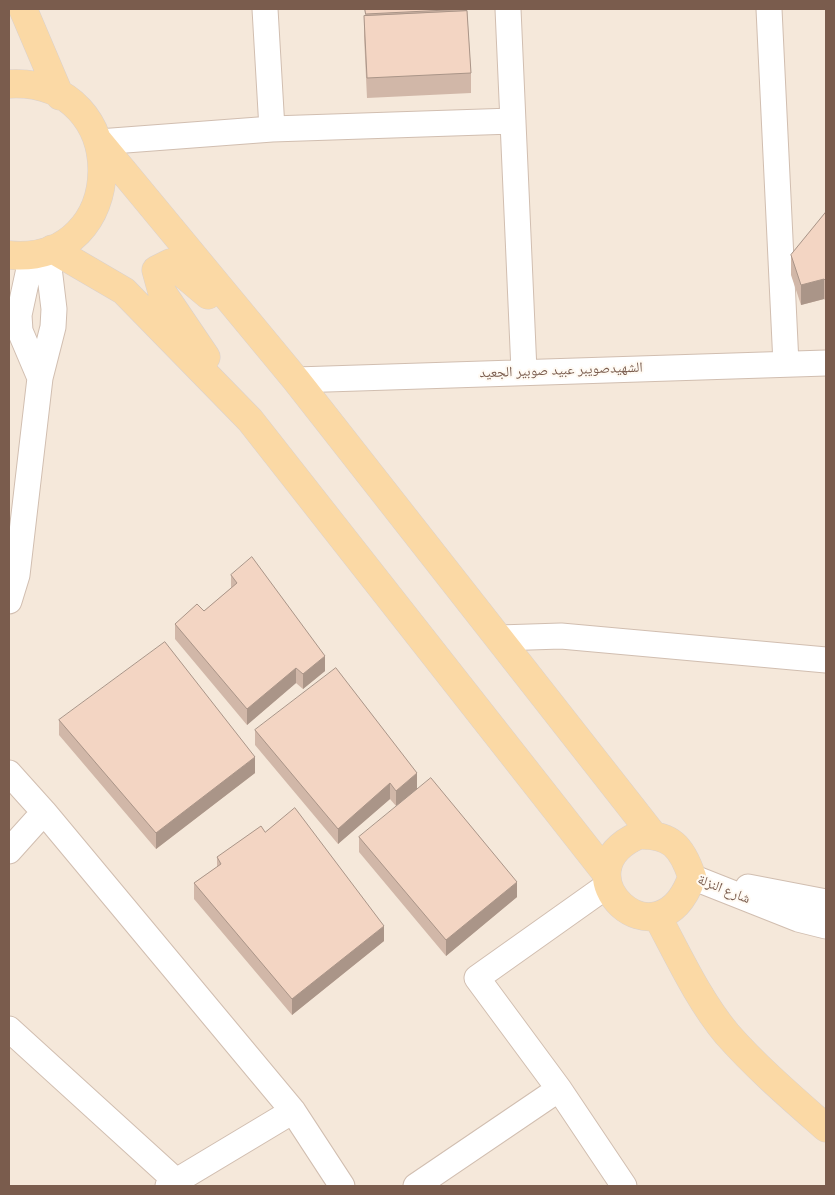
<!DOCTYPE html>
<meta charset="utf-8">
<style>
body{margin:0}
#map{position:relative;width:835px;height:1195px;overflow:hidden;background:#fdf6ec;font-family:"Golos Text",sans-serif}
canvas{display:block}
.frame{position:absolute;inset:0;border:10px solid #7a5c4d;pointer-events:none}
</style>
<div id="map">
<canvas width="835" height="1195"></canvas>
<div class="frame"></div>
</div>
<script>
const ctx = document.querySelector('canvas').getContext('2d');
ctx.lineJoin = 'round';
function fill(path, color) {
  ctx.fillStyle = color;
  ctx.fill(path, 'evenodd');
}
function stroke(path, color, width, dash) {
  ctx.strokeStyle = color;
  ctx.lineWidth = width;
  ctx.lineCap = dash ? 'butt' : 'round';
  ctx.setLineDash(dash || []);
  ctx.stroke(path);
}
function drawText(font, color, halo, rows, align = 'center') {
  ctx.font = font + ' "Golos Text","Noto Naskh Arabic",sans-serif';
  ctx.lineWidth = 4;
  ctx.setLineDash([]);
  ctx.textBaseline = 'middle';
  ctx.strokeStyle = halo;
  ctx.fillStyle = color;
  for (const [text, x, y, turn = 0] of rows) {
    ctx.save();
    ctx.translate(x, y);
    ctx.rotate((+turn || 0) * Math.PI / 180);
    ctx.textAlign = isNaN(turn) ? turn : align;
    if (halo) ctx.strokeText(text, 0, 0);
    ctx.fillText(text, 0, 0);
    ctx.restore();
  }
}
fill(new Path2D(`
 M9,9H826V1186H9Z`), '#f5e8da');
const minor = new Path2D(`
 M265,9L272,129
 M508,9L524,371
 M769,9L786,364
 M99,142L272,129L513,121
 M32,255L19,315L20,331L40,378
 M296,380L826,363
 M9,601L17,575L40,378L53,327L54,309L47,251
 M499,638L561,636L826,660
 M9,773L44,812L293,1111L342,1186
 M9,851L44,812
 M692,877L798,919L826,926
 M608,885L477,978L559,1089L624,1186
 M748,887L826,902
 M9,1029L176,1181
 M168,1186L293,1111
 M416,1186L559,1089`);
const major = new Path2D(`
 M23,9L60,96
 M9,84C135,77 131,267 9,255
 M99,142L296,380L653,835
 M52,249L124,291L250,420L606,873
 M206,357L162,292L156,270L170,263L208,295
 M639,835C671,834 682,847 692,877C658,972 555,871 639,835Z
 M657,916C678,955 698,999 727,1034C757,1068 792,1098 826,1128`);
stroke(minor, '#d1beb0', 27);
stroke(major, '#dad1cd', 29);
stroke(minor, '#fff', 25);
stroke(major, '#fbd9a5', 28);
fill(new Path2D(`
 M365,9H467L471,73V93L367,98L364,36V16H365Z
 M826,212V301L824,299L801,305L791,275V255Z
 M231,575L325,671L303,689L296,683L247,725L175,639V624L204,611L231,588Z
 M59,720L255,773L156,849L59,735Z
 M255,730L417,789L396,806L390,799L338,844L255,745Z
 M265,832L384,941L292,1015L194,899V883L217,867V857Z
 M359,837L517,897L446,956L359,852Z`), '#d1b7a8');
fill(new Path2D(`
 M824,279V299L801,305V285Z
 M325,656V671L303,689V674Z
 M296,668V683L247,725V709Z
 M255,757V773L156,849V833Z
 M417,773V789L396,806V791Z
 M390,783V799L338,844V829Z
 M517,882V897L446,956V940Z
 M384,926V941L292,1015V999Z`), '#aa9588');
const building = new Path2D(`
 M365,9H467L366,14Z
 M467,11L471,73L367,78L364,16Z
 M826,212V281L824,279L801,285L791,255Z
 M252,557L325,656L303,674L296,668L247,709L175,624L197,604L204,611L237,583L231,575Z
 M165,642L255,757L156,833L59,720Z
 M336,668L417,773L396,791L390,783L338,829L255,730Z
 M431,778L517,882L446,940L359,837Z
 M295,808L384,926L292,999L194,883L221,864L217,857L261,826L265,832Z`);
fill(building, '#f3d5c3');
stroke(building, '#aa9588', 1);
drawText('14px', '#7a5c4d', '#fffaf3', [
 ["الشهيدصويبر عبيد صوبير الجعيد",561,370,-2],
 ["شارع النزلة",724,889,22]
]);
</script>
